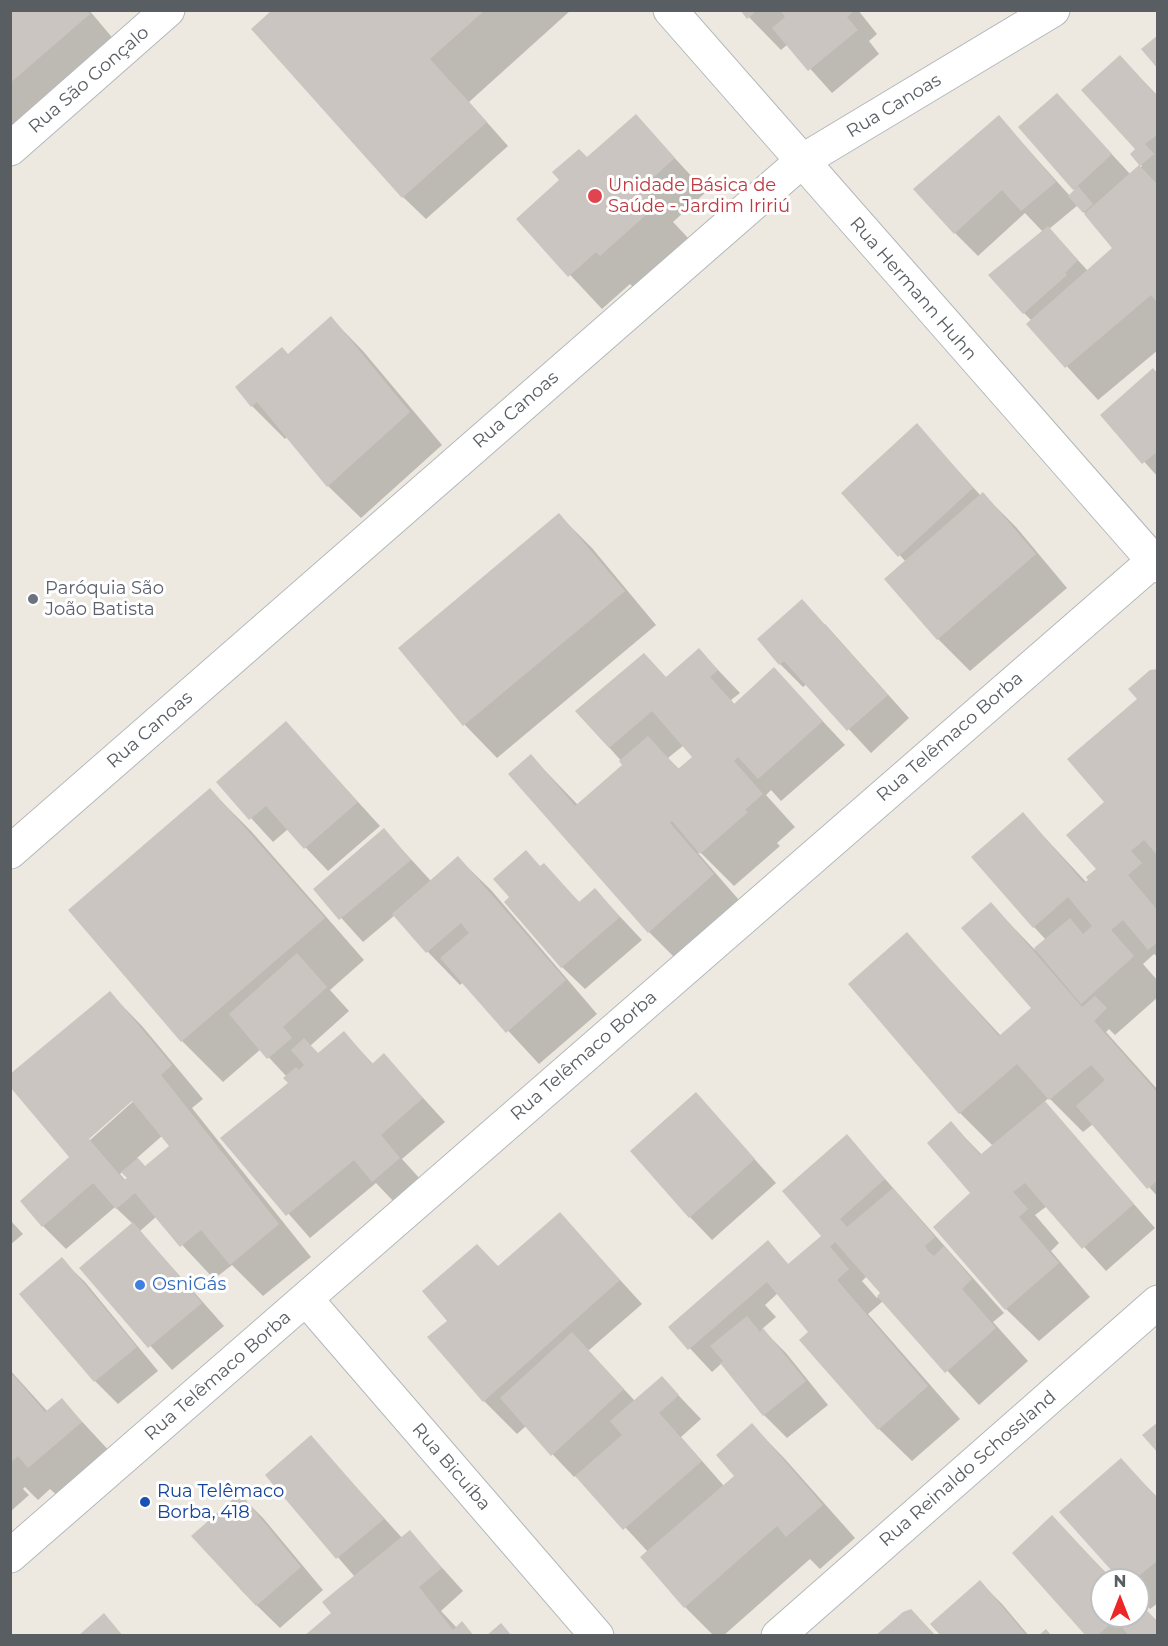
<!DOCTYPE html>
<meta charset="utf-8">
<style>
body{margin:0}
#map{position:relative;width:1168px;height:1646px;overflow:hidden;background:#ede9e0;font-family:Montserrat,sans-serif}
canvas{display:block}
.frame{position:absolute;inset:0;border:12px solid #595e62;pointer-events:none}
.north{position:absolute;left:1090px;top:1568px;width:60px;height:60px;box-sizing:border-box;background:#fff;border:2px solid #bdbfc0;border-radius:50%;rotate:0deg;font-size:16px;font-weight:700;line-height:24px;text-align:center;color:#595e62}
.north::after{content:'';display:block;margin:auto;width:21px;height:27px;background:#ed2728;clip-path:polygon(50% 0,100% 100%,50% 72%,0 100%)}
</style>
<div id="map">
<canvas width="1168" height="1646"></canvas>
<div class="frame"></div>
<div class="north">N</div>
</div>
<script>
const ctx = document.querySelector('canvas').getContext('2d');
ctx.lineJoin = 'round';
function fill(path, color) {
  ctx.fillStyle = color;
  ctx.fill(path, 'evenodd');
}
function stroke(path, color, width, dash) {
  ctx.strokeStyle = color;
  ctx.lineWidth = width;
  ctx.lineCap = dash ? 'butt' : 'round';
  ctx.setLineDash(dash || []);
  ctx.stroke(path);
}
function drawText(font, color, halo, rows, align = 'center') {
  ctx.font = font + ' Montserrat,sans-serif';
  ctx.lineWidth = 6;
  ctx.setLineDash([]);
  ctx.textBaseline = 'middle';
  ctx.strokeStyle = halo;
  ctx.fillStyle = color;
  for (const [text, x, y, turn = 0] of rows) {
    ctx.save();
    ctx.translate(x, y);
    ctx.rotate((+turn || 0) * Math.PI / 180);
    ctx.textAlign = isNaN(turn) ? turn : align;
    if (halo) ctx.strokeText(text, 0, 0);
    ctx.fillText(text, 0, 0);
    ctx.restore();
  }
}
fill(new Path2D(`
 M10,10H89L121,48L10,144Z
 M274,10H571L469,102L508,146L426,219L403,197Z
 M742,10H858L877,34L869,41L879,54L832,93L788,44L781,50Z
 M1120,57L1158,96V350L1098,400L1028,324L1032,321L1024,313L1043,232L1025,213L978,256L955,233L999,117L1070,196L1076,191L1020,127L1057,95L1131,175L1142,166L1132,154L1137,149ZM1078,205L1114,248L1088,271L1049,229Z
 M636,116L706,192L673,222L689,239L634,288L630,284L602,309L518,219Z
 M331,318L363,351L442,445L361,518L328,486L287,437L285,439L252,406L288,355Z
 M1158,375V477L1102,415Z
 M917,425L981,496L983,494L1016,527L1067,588L970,671L937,638L906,562L843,493Z
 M559,515L592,548L656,625L497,758L465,725L400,648Z
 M825,624L909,718L871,753L807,684L803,687L780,664Z
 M699,650L740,693L731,700L735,705L774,669L845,745L781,801L771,790L766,795L795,827L777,843L780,846L734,886L700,852L698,853L746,908L682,965L649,932L531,756L578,805L625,765L577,712L667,678ZM684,745L694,757L680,770L668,758Z
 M1158,671V957L1154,954L1143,964L1158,981V997L1115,1035L1109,1029L1106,1032L1158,1090V1197L1093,1124L1083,1132L1049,1098L1044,1102L1155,1228L1106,1271L1047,1206L1035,1215L1059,1243L1051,1251L1090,1297L1039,1341L1006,1309L951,1123L982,1155L993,1146L960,1113L850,984L907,934L1001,1036L1033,1008L991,904L1035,950L1046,940L1034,927L1023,814L1087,883L1098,869L1106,803L1139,700Z
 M286,723L380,826L328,871L288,829L273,842L218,782Z
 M210,790L251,831L364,960L330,990L349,1011L310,1046L319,1054L344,1033L374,1065L384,1055L445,1122L402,1159L422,1181L396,1204L376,1183L310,1238L222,1138L290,1083L287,1077L261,1049L223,1082L182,1041L71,911Z
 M384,830L431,881L458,858L491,890L597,1014L539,1064L463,982L460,985L428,952L395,915L363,942L315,889Z
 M544,865L580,903L595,890L642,940L585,989L562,967L541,867Z
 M110,993L142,1026L203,1099L192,1108L311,1257L263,1296L232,1265L214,1279L156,1217L140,1231L224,1326L172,1370L81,1268L133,1224L115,1207L66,1249L43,1226L71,1157ZM136,1095L138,1097L89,1141L87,1139ZM163,1135L172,1146L146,1168L137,1158ZM123,1171L129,1178L126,1181L120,1174Z
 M696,1094L776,1183L712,1240L690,1217Z
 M847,1136L1004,1313L993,1322L1028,1361L979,1405L883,1301L868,1314L960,1419L912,1461L879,1429L810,1332L778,1293L765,1305L776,1317L762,1329L786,1353L828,1405L787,1438L764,1415L722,1363L712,1372L670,1327L768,1242L789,1265L823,1236ZM867,1276L882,1293L877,1298L862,1281Z
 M560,1214L642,1304L588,1351L635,1401L662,1378L701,1419L681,1437L724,1486L736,1476L752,1425L784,1458L855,1538L820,1569L810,1559L723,1636H714L685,1607L648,1552L577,1475L574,1477L526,1426L517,1434L484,1401L429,1337L449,1321L499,1267Z
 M10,1220L23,1234L10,1245Z
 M62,1260L85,1282L158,1371L118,1404L95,1381L21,1294Z
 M10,1370L48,1412L62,1400L113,1455L62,1500L50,1489L38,1500L25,1487L23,1489L29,1495L10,1512Z
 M311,1437L403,1539L410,1532L463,1591L441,1611L457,1628L462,1624L474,1636H307L333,1613L355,1577L267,1475Z
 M1121,1460L1158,1498V1603L1150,1609L1138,1597V1580H1122Z
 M240,1495L263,1518L323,1590L280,1628L242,1591L193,1536Z
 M1052,1517L1113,1580H1102V1616H1138V1602L1157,1621L1158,1636H1088Z
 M980,1582L1002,1604L1029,1636H943Z`), '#0003');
fill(new Path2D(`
 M10,10H86L90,14L10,83Z
 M272,10H485L430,59L487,122L402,198L251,29Z
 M740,10H757L747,19Z
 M780,10H855L847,17L858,30L808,71L772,28L785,17Z
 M1158,35V69L1141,49Z
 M1120,55L1158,97V134L1145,144L1154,154L1140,166L1158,185V303L1151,295L1065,368L1026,324L1112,248L1084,214L1139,165L1130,154L1135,149L1081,90Z
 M1057,93L1112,154L1073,190L1018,127Z
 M636,114L675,158L641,188L657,205L600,256L596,252L568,277L516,219L559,180L552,172L579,149L587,157Z
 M999,115L1056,182L1021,211L1002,190L954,234L913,189Z
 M1078,186L1093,204L1083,213L1068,196Z
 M1048,226L1078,260L1065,273L1067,275L1023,314L988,275Z
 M331,316L410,412L327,487L257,402L251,407L235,387L282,347L288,354Z
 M1153,368L1158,374V451L1142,464L1100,415Z
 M917,423L973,488L898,557L841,493Z
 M983,492L1036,554L937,640L884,579Z
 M559,513L625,591L463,726L398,648Z
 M802,599L888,695L847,731L784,661L779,665L757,639Z
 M699,648L718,670L710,677L734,704L774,667L823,721L758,779L738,757L734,761L763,794L745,810L748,812L700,854L672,821L670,823L714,874L648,933L508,774L531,754L575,806L622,765L619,761L648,736L678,769L692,757L652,711L609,748L575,711L644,653L666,677Z
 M1158,669V856L1144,840L1131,851L1142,863L1128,875L1158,911V942L1148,950L1123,920L1111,930L1134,956L1081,1004L1034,948L1070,918L1083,934L1092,926L1068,897L1033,928L971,857L1023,812L1084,883L1088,880L1086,877L1096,869L1066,835L1104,802L1067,759L1137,699L1128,689L1150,670Z
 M286,721L358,802L304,849L266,806L249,820L216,782Z
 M210,788L325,918L181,1042L68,910Z
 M384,828L411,860L339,920L313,889Z
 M526,850L540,866L544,863L579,902L595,888L620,917L561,968L504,902L509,897L493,879Z
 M458,856L566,980L506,1033L440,958L469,933L461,923L426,953L392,914Z
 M991,902L1082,1007L1095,996L1107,1008L1094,1021L1158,1093V1180L1147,1189L1076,1106L1105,1080L1091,1065L1049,1100L1017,1064L959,1114L848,984L907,932L999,1036L1031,1008L961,928Z
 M297,953L327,987L283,1027L292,1038L267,1059L229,1014Z
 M110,991L172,1065L161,1075L279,1224L230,1265L201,1230L180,1247L135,1193L116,1209L93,1183L42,1227L20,1201L69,1157L10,1087V1074ZM132,1101L169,1146L145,1166L138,1158L121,1172L127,1178L124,1180L89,1139Z
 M344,1031L372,1064L384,1053L423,1098L381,1135L400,1158L372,1182L354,1160L286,1216L220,1138L288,1083L283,1078L296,1067L299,1070L304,1065L291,1050L304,1038L318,1053Z
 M696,1092L755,1159L689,1218L630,1151Z
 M1045,1101L1134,1204L1082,1249L1025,1183L1013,1192L1028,1209L1019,1217L1059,1263L1005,1310L933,1227L970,1193L927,1143L951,1121L980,1155Z
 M847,1134L885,1179L840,1219L847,1227L893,1188L935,1237L925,1246L928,1251L934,1256L944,1246L972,1279L962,1289L996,1328L945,1373L877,1296L880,1293L835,1242L830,1247L849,1269L837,1280L928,1386L878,1430L799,1340L808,1332L767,1282L688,1350L668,1327L768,1240L788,1264L821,1236L782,1191Z
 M560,1212L620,1280L483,1402L427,1337L447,1321L422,1291L477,1244L498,1266Z
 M133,1222L202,1303L148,1348L79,1268Z
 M62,1257L137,1347L94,1382L19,1294Z
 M747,1316L760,1332L763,1328L806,1381L763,1416L720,1363L723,1361L710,1346Z
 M572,1332L624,1389L551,1456L500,1398Z
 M10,1371L45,1412L62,1398L82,1422L28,1468L18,1456L10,1463Z
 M662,1376L679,1395L659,1413L702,1461L623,1530L575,1476L622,1435L610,1421Z
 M1158,1422V1453L1142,1435Z
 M752,1423L823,1505L786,1537L777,1526L684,1608L640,1557L734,1476L716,1455Z
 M311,1435L384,1519L336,1559L265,1475Z
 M1121,1458L1158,1499V1560L1134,1580H1120L1059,1512Z
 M240,1493L301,1567L256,1606L191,1536Z
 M1052,1515L1112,1580H1102V1616H1119L1097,1636H1086L1012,1553Z
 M410,1530L442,1568L419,1587L453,1630L462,1621L474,1636H304L331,1613L322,1602Z
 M980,1580L1027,1636H941L930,1624Z
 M1138,1601L1158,1623V1636H1129L1121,1626L1132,1616H1138Z
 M911,1609L936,1636H875L903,1612Z
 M104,1613L123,1636H78Z
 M501,1623L512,1636H486Z
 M1046,1629L1052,1636H1038Z`), '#cac5c0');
const street = new Path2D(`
 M670,10L1158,566
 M10,149L168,10
 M10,852L802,161L1053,10
 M306,1299L597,1636
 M10,1556L1158,557
 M778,1636L1158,1302`);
stroke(street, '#b3b8bc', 35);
stroke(street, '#fff', 33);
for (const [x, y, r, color] of [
 [595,196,8,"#e0444e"],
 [33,599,6,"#6b7280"],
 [140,1285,6,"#3f7fe0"],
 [145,1502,6,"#1a4fb4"]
]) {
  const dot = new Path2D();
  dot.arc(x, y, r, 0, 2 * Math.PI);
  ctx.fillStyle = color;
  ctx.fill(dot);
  stroke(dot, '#fff', 2);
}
drawText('18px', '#595e62', '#fff', [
 ["Rua São Gonçalo",89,80,-41],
 ["Rua Canoas",894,106,-31],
 ["Rua Hermann Huhn",913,289,49],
 ["Rua Canoas",516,410,-41],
 ["Rua Canoas",150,730,-41],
 ["Rua Telêmaco Borba",950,737,-41],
 ["Rua Telêmaco Borba",584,1056,-41],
 ["Rua Telêmaco Borba",218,1376,-41],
 ["Rua Bicuíba",451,1467,49],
 ["Rua Reinaldo Schossland",968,1469,-41]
]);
drawText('18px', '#be3a42', '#fff', [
 ["Unidade Básica de",608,186],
 ["Saúde - Jardim Iririú",608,207]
], 'left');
drawText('18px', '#5b616d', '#fff', [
 ["Paróquia São",45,589],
 ["João Batista",45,610]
], 'left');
drawText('18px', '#366cbe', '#fff', [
 ["OsniGás",152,1285]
], 'left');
drawText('18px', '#164399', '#fff', [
 ["Rua Telêmaco",157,1492],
 ["Borba, 418",157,1513]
], 'left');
</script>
